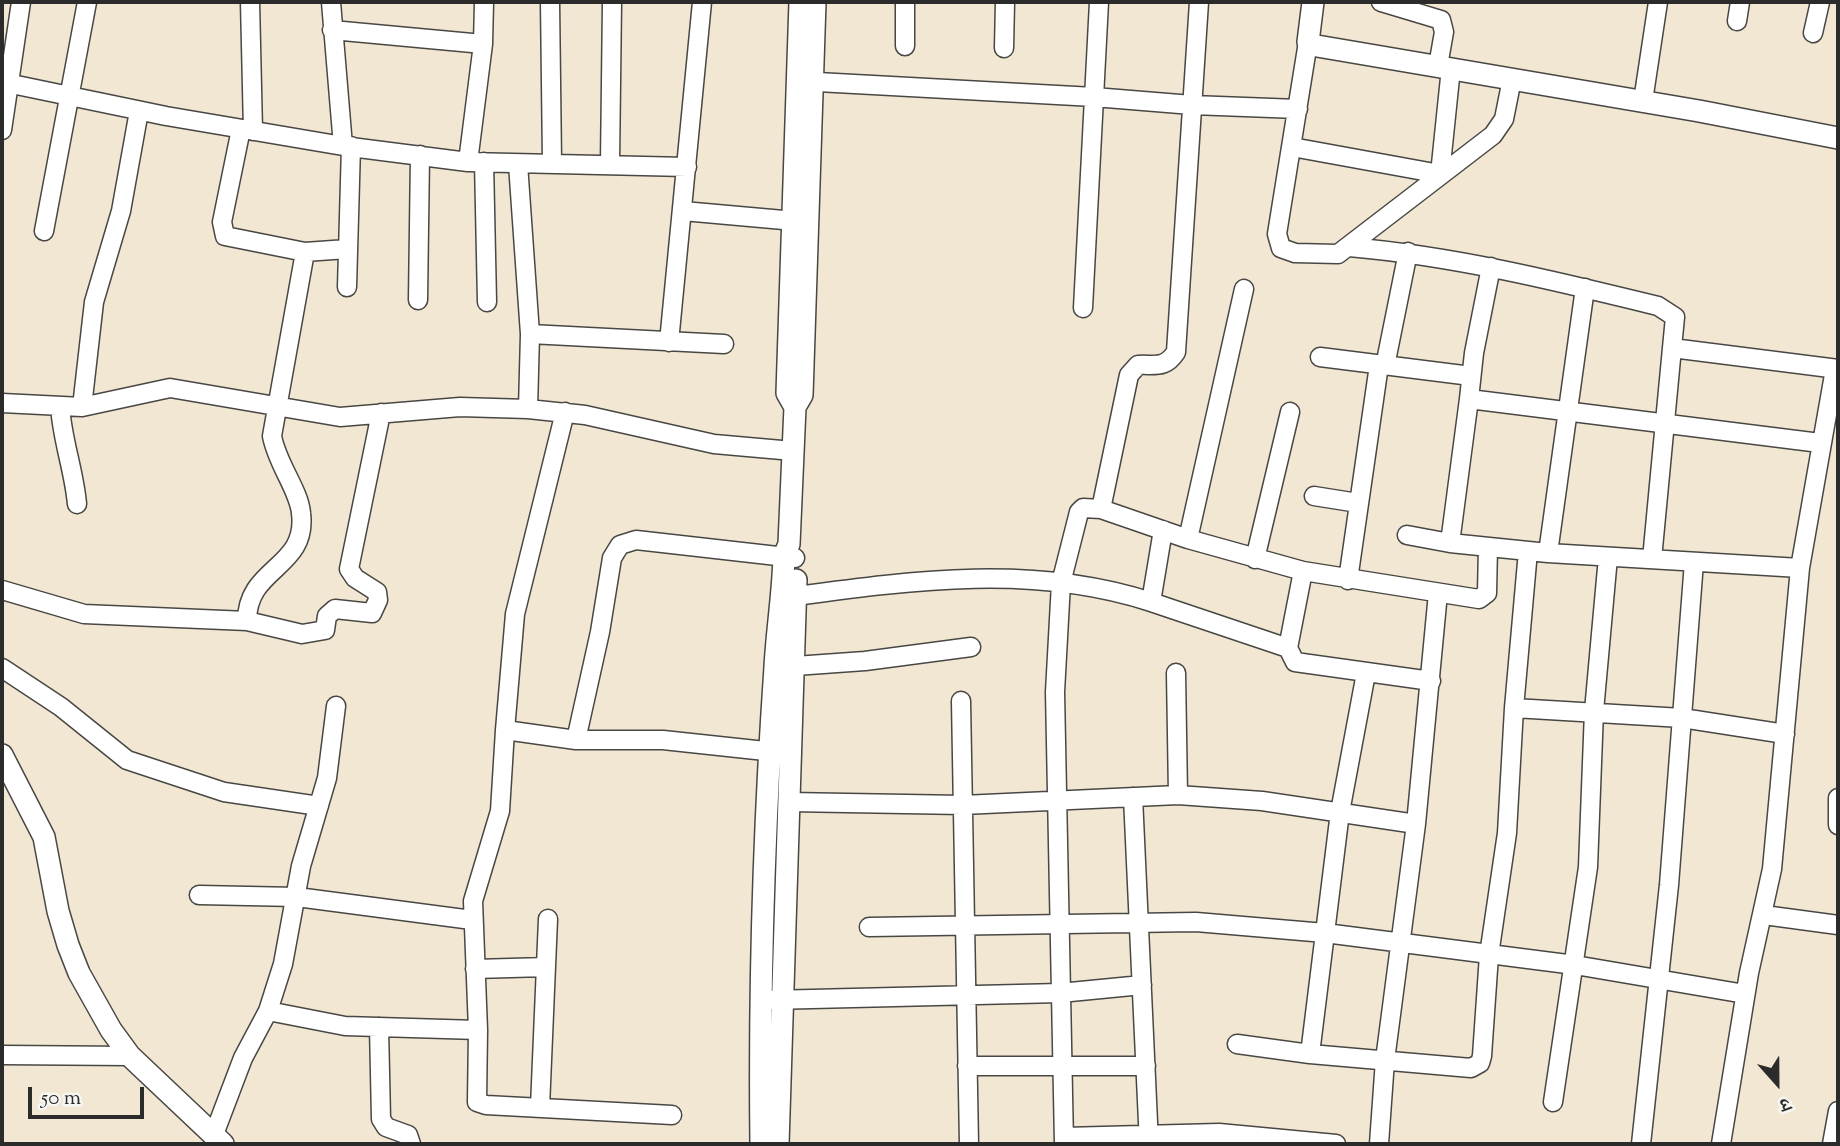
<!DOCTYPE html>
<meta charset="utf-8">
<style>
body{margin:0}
#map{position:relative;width:1840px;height:1146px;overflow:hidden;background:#f1e7d2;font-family:"Sorts Mill Goudy","Noto Serif Devanagari",serif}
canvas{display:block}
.frame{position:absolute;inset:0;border:4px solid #2b2b2b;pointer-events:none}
.north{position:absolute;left:1742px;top:1048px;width:70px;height:70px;-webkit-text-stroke:5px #f6f6f2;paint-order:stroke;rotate:159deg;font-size:19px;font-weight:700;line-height:28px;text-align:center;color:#2b2b2b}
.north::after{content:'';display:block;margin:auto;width:24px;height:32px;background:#2b2b2b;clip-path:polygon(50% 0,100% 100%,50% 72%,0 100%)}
.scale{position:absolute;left:28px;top:1087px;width:116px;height:32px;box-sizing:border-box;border:4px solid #2b2b2b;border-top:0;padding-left:9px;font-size:21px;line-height:24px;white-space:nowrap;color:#2b2b2b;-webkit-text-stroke:5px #f6f6f2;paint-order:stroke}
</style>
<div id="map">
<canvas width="1840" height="1146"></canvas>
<div class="frame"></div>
<div class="north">उ</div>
<div class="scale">50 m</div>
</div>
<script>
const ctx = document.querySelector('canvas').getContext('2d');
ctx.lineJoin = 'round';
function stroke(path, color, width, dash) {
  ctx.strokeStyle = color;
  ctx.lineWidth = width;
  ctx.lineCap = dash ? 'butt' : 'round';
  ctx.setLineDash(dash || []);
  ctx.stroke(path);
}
const minor = new Path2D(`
 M250,2L253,131
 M331,2L343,146
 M550,2L552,162
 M1381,2L1441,20L1444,32L1438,66
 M1737,21L1740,2
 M332,30L483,44
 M1813,33L1820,2
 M1308,42L1277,234L1281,248L1295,253L1338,254L1493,135L1504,119L1512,79
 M905,46V2
 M1004,48L1005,2
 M799,81L1094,97L1192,105L1298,109
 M2,82L166,116L343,146L468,162L687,167
 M1643,101L1658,2
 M241,129L222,222L225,236L305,252L347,249
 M2,130L21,2
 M1292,147L1440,174L1451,68
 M468,162L483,44L484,2
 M484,162L487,302
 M610,163L612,2
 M518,164L530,334L528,409
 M683,211L806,222
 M44,231L87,2
 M1349,247C1454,256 1556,281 1658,306L1675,317L1672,348L1838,369
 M1491,267L1474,353L1469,399L1820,443
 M347,287L351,146
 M418,300L420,155
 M1083,308L1099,2
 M530,334L724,344
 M669,342L702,2
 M1320,357L1471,376
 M1385,366L1408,252
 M2,403L82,407L170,388L340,417L460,407L528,409L585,415L714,444L793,451
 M60,406C62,440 74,470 77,504
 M82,407L94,302L121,211L139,111
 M1314,496L1358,503
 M1101,509L1129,375L1138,365C1155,364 1165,369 1176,352L1199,2
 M1407,535L1450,543L1469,399
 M1188,539L1244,289
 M1450,543L1548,553L1800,568
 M1548,553L1585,288
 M1255,559L1290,412
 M1652,559L1672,348
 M1348,580L1379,365
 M2,590L84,614L247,621L302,634L325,630L327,616L335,609L372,613L378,600L377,592L355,578L349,569L381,413
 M796,596C915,580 1034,564 1151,602L1163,530
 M1151,602L1288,648L1303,571
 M247,621C247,566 308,569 301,513C299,490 277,464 272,436L305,252
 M1288,648L1295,662L1431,681
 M795,666L865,661L971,647
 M2,668L61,707L127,760L224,792L319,806
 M1176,673L1178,795
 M1366,673L1340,812L1310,1054L1471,1068L1480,1063L1482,1056L1489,955L1507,833L1514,708L1528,551
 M961,701L969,1144
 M1514,708L1682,718L1785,734
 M505,730L515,614L565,412
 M576,740L600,632L612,558L620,545L636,540L795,558
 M1133,797L1149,1144
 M1838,798V825
 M789,802L963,805L1178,795L1262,801L1416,824
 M199,895L297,897L472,920
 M1764,915L1838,925
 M869,927L1196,922L1325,933L1575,965L1745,994
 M475,969L546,967
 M770,1000L1060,993L1142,985
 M268,1011L345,1026L478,1030
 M379,1027L381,1119L386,1127L408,1135L411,1144
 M1237,1044L1310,1054
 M2,1055L130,1056
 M967,1066H1146
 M1553,1102L1588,867L1594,711L1608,557
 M540,1107L548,919
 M672,1115L486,1105L477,1102L478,1030L473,901L500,811L505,730L576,740H663L784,753
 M213,1137L243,1058L268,1011L283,964L301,866L327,778L336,706
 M1064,1137L1219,1133L1336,1144
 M1064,1144L1055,692L1061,583L1079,512L1083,508L1101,509L1188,539L1303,571L1479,599L1487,593L1488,547
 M1379,1144L1385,1060L1416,824L1438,593
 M1641,1144L1669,885L1694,562
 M1721,1144L1749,973L1772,869L1800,568L1835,369
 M1832,1144L1838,1111`);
const tertiary = new Path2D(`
 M1313,2L1308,42L1317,46L1699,111L1838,138
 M795,407L787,393L800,2
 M2,755L44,837L58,911L68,945L79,973L111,1030L130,1056L223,1144
 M761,1144C759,985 764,826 775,667C777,630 783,594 784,556L789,544L795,407L802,395L815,2
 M778,1144L796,580`);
stroke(minor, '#494744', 21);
stroke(tertiary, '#494744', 24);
stroke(minor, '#fff', 18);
stroke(tertiary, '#fff', 21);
</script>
